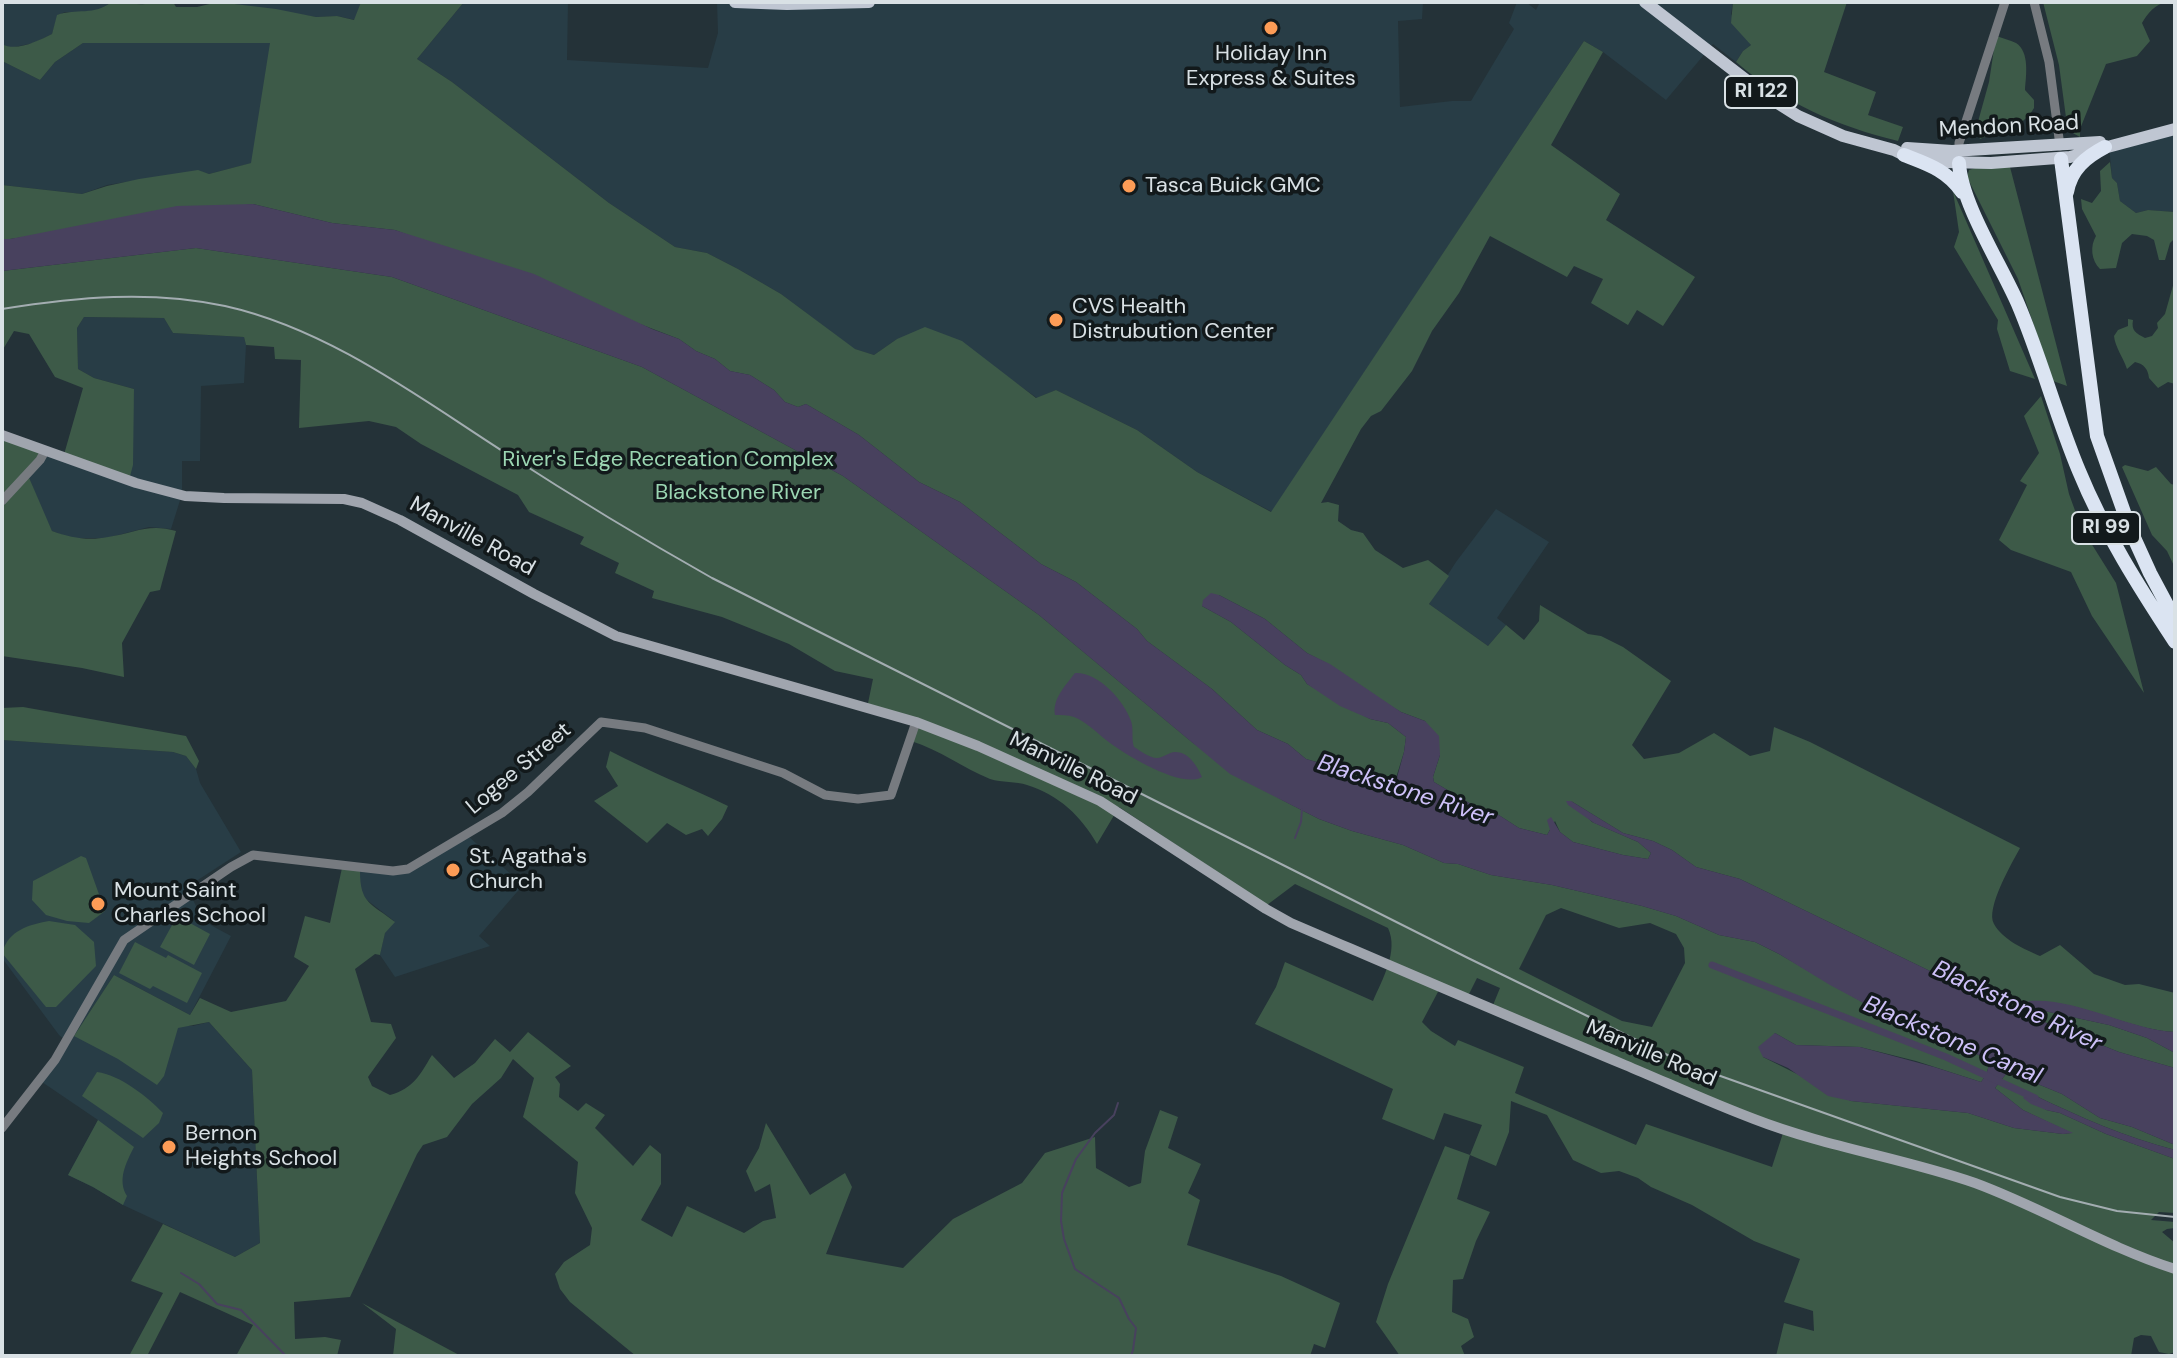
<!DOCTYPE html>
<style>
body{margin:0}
#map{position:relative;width:2177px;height:1358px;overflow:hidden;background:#243238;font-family:"DM Sans",sans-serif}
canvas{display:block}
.frame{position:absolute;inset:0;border:4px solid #d9e1e5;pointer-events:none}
</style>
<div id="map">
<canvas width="2177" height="1358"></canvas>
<div class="frame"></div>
</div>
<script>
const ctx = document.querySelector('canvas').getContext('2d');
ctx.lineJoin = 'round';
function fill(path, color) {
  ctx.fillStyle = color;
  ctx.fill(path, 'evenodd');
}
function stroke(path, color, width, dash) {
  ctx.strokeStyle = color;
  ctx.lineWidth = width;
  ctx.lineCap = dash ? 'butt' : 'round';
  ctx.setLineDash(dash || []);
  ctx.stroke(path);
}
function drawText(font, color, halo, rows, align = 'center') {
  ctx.font = font + ' "DM Sans",sans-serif';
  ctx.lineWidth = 7;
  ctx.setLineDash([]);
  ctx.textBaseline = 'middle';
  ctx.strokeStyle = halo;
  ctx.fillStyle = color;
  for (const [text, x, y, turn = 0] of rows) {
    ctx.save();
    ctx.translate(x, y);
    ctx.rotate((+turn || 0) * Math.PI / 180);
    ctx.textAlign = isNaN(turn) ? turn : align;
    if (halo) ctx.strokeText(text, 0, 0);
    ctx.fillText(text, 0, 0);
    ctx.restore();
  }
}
fill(new Path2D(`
 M2,2H111L102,9L93,12H65L58,15L52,34L34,43L9,48L2,44Z
 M218,2H361L355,20L337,16L316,17Z
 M464,2H568L567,60L708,68L718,33L717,2H1423L1422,19L1398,21L1400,107L1452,101H1471L1514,29L1509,23L1517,2H1526L1536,10L1540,2H1733L1731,14L1751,45L1743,51L1736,62L1713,44L1666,100L1603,52L1584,41L1272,512L1197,472L1137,430L1056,390L1037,398L1009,378L897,339L874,355L854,349L781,294L738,269L707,253L675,247L609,203L452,82L417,59Z
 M83,43H271L252,163L209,174L198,171L107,185L82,194L2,185V61L40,80L55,62Z
 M2175,132V212L2148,210L2136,213L2120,201L2117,183L2112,178L2109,146Z
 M84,317L164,318L173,333L244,337L246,345L244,383L201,386L200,461H182V494L171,529L149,527L107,538H70L52,531L41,508L27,473L43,451L128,480L134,389L94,378L78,369L77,328Z
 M1496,509L1549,542L1497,618L1506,625L1488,646L1429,604L1456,562Z
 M2,740L173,752L186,756L196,769L200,783L241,852L187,887L203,921L231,936L190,1015L114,975L74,1036L130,1025L193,1026L209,1022L252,1070L260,1243L235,1257L123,1205L93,1187L68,1175L98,1120L42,1082L69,1043L59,1035L2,958Z
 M468,836L523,885L479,936L490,946L395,977L380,955L385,932L394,921L363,897L360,889V871L403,874Z`), '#283d46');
fill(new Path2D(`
 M111,2C122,2 135,5 145,4C154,4 164,2 173,2L176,7H197L218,2L276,9L316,17L337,16L354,20L361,2H464L417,59L452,82L609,203L675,247L707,253L738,269L781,294L855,349L874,355L897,339L925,327L962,341L1036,398L1056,390L1137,430L1197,472L1271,512L1584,41L1603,52L1551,145L1620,194L1606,220L1695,277L1663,326L1637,310L1628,325L1591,303L1603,279L1574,266L1567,277L1490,236L1459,293L1432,331L1412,371L1381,411L1371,416L1361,429L1321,503L1328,502L1339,505L1338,521L1351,530L1363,533L1375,550L1403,568L1428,560L1449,576L1429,604L1488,646L1506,625L1524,640L1539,621L1540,605L1588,634L1601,636L1623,647L1671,681L1632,745L1644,759L1679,753L1714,733L1750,756L1770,751L1774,727L1810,742L2020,848C2012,863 1985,909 1994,924C2003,940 2024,949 2040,956L2060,945L2094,974L2125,985L2139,984L2175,993V1032C2139,1030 2106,1014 2071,1006C2059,1003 2046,1002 2034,1001L2035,1009L2109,1025L2147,1038L2175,1053V1068L2119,1052L1992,1001L1740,879L1696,867L1672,850L1653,841L1623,833L1571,801L1592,822L1638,842L1651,853L1648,859L1623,855L1573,842L1560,832L1555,821L1547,835L1519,828L1494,812L1471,804L1434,782L1433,777L1440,755L1425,721L1401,712L1386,703L1330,665L1307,653L1265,619L1219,595L1202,606L1231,622L1285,665L1301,675L1307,684L1370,719L1388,723L1406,737L1404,752L1395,781L1385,790L1338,773L1326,761L1320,763L1306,759L1288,744L1257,730L1212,689L1147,641L1137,629L1076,582L1041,564L960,502L919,482L859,435L806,404L798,407L785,402L774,390L750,375L730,371L715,359L696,351L679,339L395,230L332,223L253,204L10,239H2V185L82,194L107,186L139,179L198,170L209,174L251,163L270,43H83L55,62L40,80L2,61V44C16,52 38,41 52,34L57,15C76,8 95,16 111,2Z
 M1733,2H1847L1824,72L1876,92L1868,115L1903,127L1898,141C1837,126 1784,103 1736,62L1743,51L1751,45L1731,23Z
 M2043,2H2167C2155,4 2148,13 2142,23L2150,41L2137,56L2106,64L2080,129V137L2071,132L2067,125L2059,65Z
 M1996,36C2002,38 2010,40 2016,43C2030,52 2026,76 2025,90L2034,100V108C2023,128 2000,131 1980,139L1976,129L1989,82Z
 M2110,162L2112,178L2117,183L2120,201L2136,213L2148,210L2175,212V238L2170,243L2165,260H2159L2154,240L2147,236L2132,234L2122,243L2116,268L2100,269C2091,260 2090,246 2096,236L2082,209L2081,199L2092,203L2101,191L2100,171Z
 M2010,167L2067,386L2053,381L2018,279L1967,177L1969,170L1975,168Z
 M1953,191L2035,379L2010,371L1997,329L1998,320L1954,247L1959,232Z
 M196,248L392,277L642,367L843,476L1039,615L1193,743L1282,800L1319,819L1352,831L1403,845L1444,863L1458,864L1491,875L1552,885L1642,906L1676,916L1719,935L1755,942L1779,954L1871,1007L1887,1011L1916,1028L1983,1057L1990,1062L1986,1075L1981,1082L1916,1061L1860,1047L1796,1045L1775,1033L1763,1057L1851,1101L1968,1113L2014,1128L2063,1134L2071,1133L2023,1110L1995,1088L2006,1074H2013L2062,1094L2100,1118L2132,1127L2175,1145V1150C2125,1137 2080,1117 2034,1095L2046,1110L2060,1113L2106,1134L2175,1159V1213L2159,1212L2151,1220L2175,1222V1228L2167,1229L2162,1232L2175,1243V1352L2169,1354L2159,1352L2151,1336L2141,1335L2134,1338L2131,1356H1776L1784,1323L1814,1331L1813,1311L1784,1302L1800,1259L1754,1241L1692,1205L1651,1187L1638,1178L1619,1171L1601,1173L1573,1160L1547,1115L1511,1101L1509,1132L1496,1166L1470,1155L1457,1199L1490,1212L1476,1241L1463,1279L1453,1280L1452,1312L1468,1319L1474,1337L1461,1346L1465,1356H1400L1376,1322L1388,1284L1445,1146L1470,1155L1482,1125L1444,1113L1434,1140L1382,1119L1393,1089L1255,1024L1276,987L1285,962L1373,1001C1382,980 1399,951 1388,928L1295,884L1267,905L1119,807L1097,844C1081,816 1059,795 1027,785C1016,781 1002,783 990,779C963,768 940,750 911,741L917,724L867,708L873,679L835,671L789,644L722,617L652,598L654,591L615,573L619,563L580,544L584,537L529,512L518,495L421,444L396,427L369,421L299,428L301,360L275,359L274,347L246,345L244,337L173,333L164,318L84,317L77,328L78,369L94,378L134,389L133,465L129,480L63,458L83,388L55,377L29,334L14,331L2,351V271ZM1561,908L1619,928L1650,923L1676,934L1684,948L1685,963L1652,1027L1622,1021L1519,969L1546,915ZM1477,978L1500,988L1491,1010L1783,1133L1772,1167L1646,1124L1636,1145L1515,1093L1524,1067L1458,1040L1455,1046L1431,1031L1422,1022L1439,990L1466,1000Z
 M2174,282L2175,384L2168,382L2158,388L2149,378C2148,369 2144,364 2135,362L2127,369C2123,357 2115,347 2114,336L2118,330L2128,326V319L2133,320C2131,331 2136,333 2145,338L2152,336L2158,328L2157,323L2165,314Z
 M2041,396L2060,454L2069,494L2081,527L2116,583L2144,693L2092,616L2071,572L2011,550L1999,540L2027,485L2020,481L2039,453L2024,416Z
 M2,437L43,451L27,473L52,531C71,538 89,541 108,537C134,533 149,523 176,531L160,590L150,592L122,643L124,677L82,668L2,656Z
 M2125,465L2148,471L2156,467L2171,484L2175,485V568L2167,551L2152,535L2122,467Z
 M23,707L186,736L199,761L196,769L186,756L173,752L2,740V708Z
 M610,751C648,771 689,787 728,806L722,819L708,836L702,829L686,835L667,823L647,843L594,801L618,786L606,767Z
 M81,856L86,858L105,911L89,923L67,921L46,915L32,900L33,881Z
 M342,868L360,871C360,904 371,903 395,922L385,933L380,955L375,954L355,969L371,1022L391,1024L396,1038L368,1077L372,1086L390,1095C414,1088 419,1076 432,1055L454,1078L475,1063L495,1039L510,1052L528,1032L571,1066L555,1077L560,1084L559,1097L578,1111L586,1103L605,1115L595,1128L633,1166L650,1145L661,1154V1184L641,1220L672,1237L687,1206L744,1233L763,1221L776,1218L770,1184L755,1192L746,1171L759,1148L766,1123L810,1195L845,1173L852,1187L826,1254L903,1268L953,1219L1022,1183L1045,1153L1095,1137L1096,1168L1129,1187L1141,1183L1145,1151L1160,1110L1178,1117L1168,1148L1201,1164L1188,1193L1200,1200L1187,1245L1281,1276L1340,1303L1325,1348L1314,1344L1310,1356H636L570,1302L560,1289L555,1274L564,1262L590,1245L592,1228L575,1193L578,1162L523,1117L534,1078L513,1059L501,1078L472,1104L447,1137L423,1145L417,1154L350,1297L294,1302L295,1339L325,1337L341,1340L337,1356H236L253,1325L180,1292L147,1356H129L163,1293L131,1281L163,1224L235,1257L260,1243L252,1070L209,1022L178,1028L164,1076L157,1085L118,1059L74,1036L114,975L190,1015L200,998L231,1012L286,1001L309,966L294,957L305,916L330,923Z
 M177,916L210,934L194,965L160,947Z
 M49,921L75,925L94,942L96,966L56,1007H46L2,953C9,930 28,925 49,921Z
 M135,942L166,958L168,955L202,973L187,1003L153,986L150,989L119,973Z
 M97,1072C120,1075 148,1097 163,1113L159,1123L143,1138L82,1096Z
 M98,1120L134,1147C126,1163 117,1180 127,1196L123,1205L93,1187L68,1175Z
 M362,1303L461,1356H393L396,1329Z`), '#3d5a48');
fill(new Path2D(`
 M253,204L332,223L395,230L534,274L652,329L679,339L696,351L715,359L730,371L750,375L774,390L785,402L798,407L806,404L859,435L919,482L960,502L1041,564L1076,582L1137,629L1147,641L1212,689L1257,730L1288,744L1306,759L1320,763L1326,761L1338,773L1384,790L1396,781L1404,752L1406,737L1388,723L1370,719L1340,706L1307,684L1301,675L1285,665L1231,622L1202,606L1203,600L1211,593L1219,595L1265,619L1307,653L1330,664L1401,712L1425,721L1439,736L1440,755L1433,777L1434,782L1471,804L1494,812L1519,828L1547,835L1550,830L1547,820L1551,817L1560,832L1573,842L1623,855L1648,859L1651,853L1638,842L1594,823L1568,805L1566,801H1571L1623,833L1653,841L1672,850L1696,867L1740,879L1992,1001L2119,1052L2175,1068V1145L2132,1127L2100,1118L2062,1094L2013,1074H2006L1995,1088L2023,1110L2073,1133L2063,1134L2014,1128L1968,1113L1851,1101L1828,1096L1788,1068L1763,1057L1758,1047L1775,1033L1796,1045L1860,1047L1934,1067L1981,1082L1986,1075L1990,1062L1983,1057L1916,1028L1887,1011L1871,1007L1830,985L1779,954L1755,942L1719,935L1676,916L1642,906L1552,885L1491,875L1458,864L1444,863L1403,845L1352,831L1319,819L1230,774L1039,615L843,476L642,367L392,277L196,248L2,271V239H10L177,206Z
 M1075,673C1099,672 1124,701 1131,721C1134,730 1131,738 1134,747C1141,751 1149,758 1157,758C1163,758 1169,752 1175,752C1189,752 1197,766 1202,777C1182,789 1128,756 1110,743C1099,735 1086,721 1074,717C1068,715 1061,715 1055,715C1052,699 1066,685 1075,673Z
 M2029,1001C2076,997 2127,1029 2175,1032V1053L2147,1038L2109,1025L2035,1009L2027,1004Z
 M2026,1095H2034C2080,1117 2125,1137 2175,1150V1159L2106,1134L2060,1113L2046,1110L2031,1104L2023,1098Z`), '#48415e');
stroke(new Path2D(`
 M1295,838L1301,822L1302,809
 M1118,1103L1114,1115L1095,1133L1076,1159L1062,1193L1061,1221L1064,1239L1075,1269L1119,1298L1129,1319L1136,1328L1133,1350L1131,1356
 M181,1273L199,1284L217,1304L241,1310L286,1356`), '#48415e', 2);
stroke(new Path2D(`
 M1712,965L1946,1057L2035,1098`), '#48415e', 7);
stroke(new Path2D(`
 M2034,2L2049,62L2060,146
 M1959,151V143L2005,2
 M2,501L40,460L45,451
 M2,1128L55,1060L124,940L231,867L253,855L393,871L408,869L502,813L528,792L601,722L645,728L783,773L825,795L858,799L891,795L916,722`), '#777b80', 9);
stroke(new Path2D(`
 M2,435L136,483L185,496L224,498L344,499L362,503L400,520L534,594L616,636L916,722L978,746L1100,801L1266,909L1291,923C1403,971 1514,1019 1625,1065C1668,1083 1711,1103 1754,1119C1826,1147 1903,1158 1975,1183C2043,1208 2106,1247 2175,1269`), '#a0a5ae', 10);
stroke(new Path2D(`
 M735,2L787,4L869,2
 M1645,2L1768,97L1798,116L1843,136L1894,150L1904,155L1945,162L1991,163L2070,157L2175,129
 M1907,148L1952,151L2100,142`), '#bfc6d2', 12);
stroke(new Path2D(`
 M1904,155C1927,164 1947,170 1962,192
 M2061,159L2097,436L2130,529L2150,573L2175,620
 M1959,163C1961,203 2001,265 2018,304C2041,358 2056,416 2079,471C2104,532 2139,587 2175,642
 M2067,192C2071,169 2086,157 2105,147`), '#dbe4f2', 14);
stroke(new Path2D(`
 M2,309C77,297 150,290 225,306C328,329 417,396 504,452C572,496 641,538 712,578L1468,958L1684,1063L2060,1197L2117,1211L2175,1217`), '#a3adb1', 2);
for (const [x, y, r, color] of [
 [1271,28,8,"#fd9c56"],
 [1129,186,8,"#fd9c56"],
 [1056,320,8,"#fd9c56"],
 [453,870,8,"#fd9c56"],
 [98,904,8,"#fd9c56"],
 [169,1147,8,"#fd9c56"]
]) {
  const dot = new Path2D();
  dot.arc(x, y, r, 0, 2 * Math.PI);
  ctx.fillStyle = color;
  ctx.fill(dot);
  stroke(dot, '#12191b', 3);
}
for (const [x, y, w] of [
 [1761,92,72],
 [2106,528,68]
]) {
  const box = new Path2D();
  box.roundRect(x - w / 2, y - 16, w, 32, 6);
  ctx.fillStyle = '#12191b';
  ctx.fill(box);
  stroke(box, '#d9e1e5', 2);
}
drawText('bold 20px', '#d9e1e5', null, [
 ["RI 122",1761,92],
 ["RI 99",2106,528]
]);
drawText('22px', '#d9e1e5', '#12191b', [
 ["Holiday Inn",1271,54,"center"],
 ["Express & Suites",1271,79,"center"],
 ["Tasca Buick GMC",1145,186],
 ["CVS Health",1072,307],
 ["Distrubution Center",1072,332],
 ["St. Agatha's",469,857],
 ["Church",469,882],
 ["Mount Saint",114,891],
 ["Charles School",114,916],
 ["Bernon",185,1134],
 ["Heights School",185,1159]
], 'left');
drawText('22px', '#d9e1e5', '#12191b', [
 ["Mendon Road",2009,127,-3],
 ["Manville Road",472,537,29],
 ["Logee Street",519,769,-40],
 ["Manville Road",1073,769,26],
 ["Manville Road",1651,1054,23]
]);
drawText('22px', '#9bd6b2', '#12191b', [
 ["River's Edge Recreation Complex",668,460],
 ["Blackstone River",738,493]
]);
drawText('italic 24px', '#cdc0f8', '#12191b', [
 ["Blackstone River",1405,791,18],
 ["Blackstone River",2017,1007,25],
 ["Blackstone Canal",1952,1041,23]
]);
</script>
